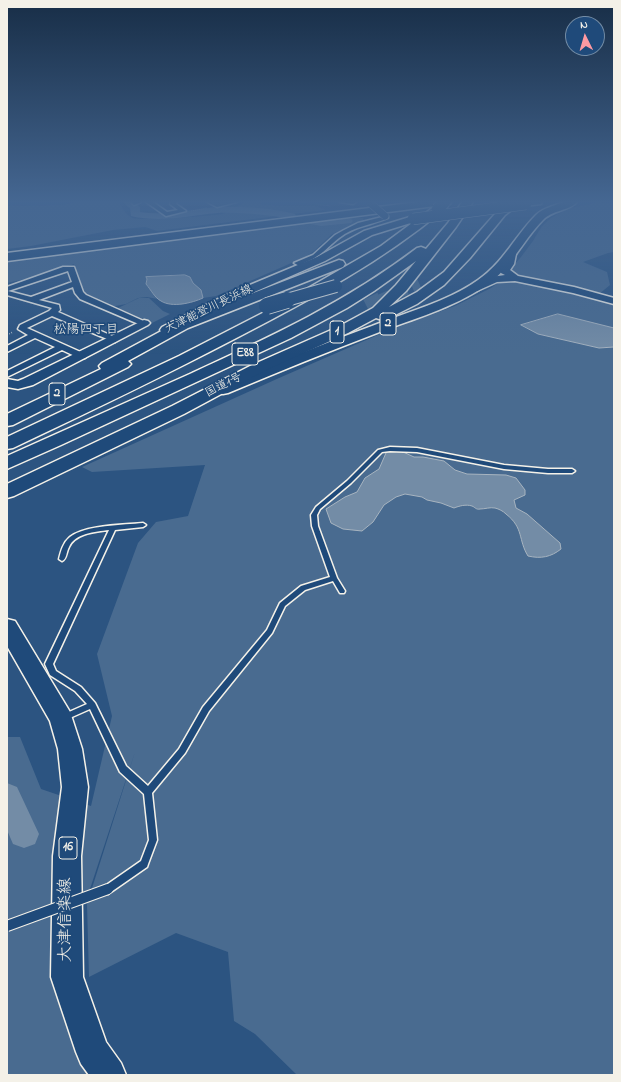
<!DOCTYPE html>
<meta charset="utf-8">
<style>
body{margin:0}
#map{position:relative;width:621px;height:1082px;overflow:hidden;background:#2c5481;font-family:"Indie Flower",sans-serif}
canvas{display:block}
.frame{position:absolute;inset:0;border:8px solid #f4f1e8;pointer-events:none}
.north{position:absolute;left:565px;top:16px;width:40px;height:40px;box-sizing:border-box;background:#1f4a7a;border:1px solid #748da6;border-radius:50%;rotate:355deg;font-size:11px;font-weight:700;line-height:16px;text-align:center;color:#f4f1e8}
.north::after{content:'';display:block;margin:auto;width:14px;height:18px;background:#ff9aa2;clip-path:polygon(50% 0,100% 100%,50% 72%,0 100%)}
</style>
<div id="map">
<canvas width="621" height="1082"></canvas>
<div class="frame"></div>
<div class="north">N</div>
</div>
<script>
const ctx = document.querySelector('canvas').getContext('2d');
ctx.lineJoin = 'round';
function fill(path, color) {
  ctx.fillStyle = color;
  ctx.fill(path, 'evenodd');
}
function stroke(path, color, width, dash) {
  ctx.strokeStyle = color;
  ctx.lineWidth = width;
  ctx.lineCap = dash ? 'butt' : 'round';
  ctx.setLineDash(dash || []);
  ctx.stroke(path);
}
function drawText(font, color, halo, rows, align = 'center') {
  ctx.font = font + ' "Indie Flower","Klee One",sans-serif';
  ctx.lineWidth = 3.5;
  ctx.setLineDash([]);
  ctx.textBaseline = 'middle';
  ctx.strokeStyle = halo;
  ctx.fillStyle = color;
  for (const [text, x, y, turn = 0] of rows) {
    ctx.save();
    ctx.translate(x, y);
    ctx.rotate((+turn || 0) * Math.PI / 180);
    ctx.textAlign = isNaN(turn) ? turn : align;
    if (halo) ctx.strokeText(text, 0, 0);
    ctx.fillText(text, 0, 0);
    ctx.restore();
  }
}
fill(new Path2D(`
 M72,202H119C123,208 126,216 133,218C142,221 210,216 222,214C230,212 237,208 243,202H261L260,204L283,206H316L326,210L157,231L145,227L113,230L31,246L7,249V206L59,205L73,203Z
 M598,202L614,203V252L608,253L583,262L607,272L610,285L593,299L614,305V328L558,314L521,325L538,334L599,348L614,347V1075H297L255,1034L234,1021L228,952L176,933L89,977L87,904L135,752L87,898L67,900V977L109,1075H7V737H20L41,789L91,806L112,716L97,654L138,543L156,522L188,516L205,465L92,472L82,467L279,378L387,331L455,306L491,288L498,283L521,257L533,241L542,226L551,218L567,209Z
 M343,218H363L364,220L332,234L314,251L305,257L216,296L203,298C200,284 193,288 190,277C178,272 160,277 147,279L146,284L158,299L147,297L138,298L126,304L110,307L88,298L82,286L74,264L43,275L7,283V261Z
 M139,298H149L163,311L170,314L152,323L116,309Z`), '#496b90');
const water = new Path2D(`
 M185,275L190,277L193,283L201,290L203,298C192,303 172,308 161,301C155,298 151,290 146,284L147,279L146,277Z
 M558,314L614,328V347L599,348L538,334L521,325Z
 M393,451H401L414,457H423L444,461L455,470L467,474L506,475L516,478L525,490V495L514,500L516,508L527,514L560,543L561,549C551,557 541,559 528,556C518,540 524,528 506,514C503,511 499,509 495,508C490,507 485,509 480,509C476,510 475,507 472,506C466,504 459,506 454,508L441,503L427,500L422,497L405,494L396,497L384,505L373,522L362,531L343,529L331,523L326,509L345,497L357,492L365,478L379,469L386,453Z`);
fill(water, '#738ca6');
stroke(water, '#a7b4c0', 1);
fill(new Path2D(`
 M122,202H135L140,207V212C166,216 192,209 218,207C240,206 273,208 295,214L296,216L291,219C272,215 237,212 217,213C188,216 160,223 131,216L130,208Z
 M347,218L351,219L353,221L351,223L321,226L311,224L309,222L315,219Z
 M7,783L17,787L39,834L35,844L24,848L13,844L7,830Z`), '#738ca6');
stroke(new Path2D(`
 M379,301L419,283`), '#4a6c90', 12, [12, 6]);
stroke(new Path2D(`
 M367,307L381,300`), '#4a6c90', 16, [16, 8]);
const lane = new Path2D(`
 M390,447L417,448L504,465L548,469H572L575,471L572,473H548L504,469L417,452L390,451L382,452L351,483L320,509L317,515L318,526L337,578L345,591L344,593H340L333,581L305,590L285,606L272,633L209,711L185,753L152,793L157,840L148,864L147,867L111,892L108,894L105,892L103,889L105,886L141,861L149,840L144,794L120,772L90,709L63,721L60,720L59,718L60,716L87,704L75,691L50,675L45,664L109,530C95,532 75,533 69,547C66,552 67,559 62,561L59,559C61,551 63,543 70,537C85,525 124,525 143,523L146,525L143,527L115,530L53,664L56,671L81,687L95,703L126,766L148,786L179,749L203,707L267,630L280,603L301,586L330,577L312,526L311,515L316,507L347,481L378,450Z`);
const street = new Path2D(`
 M131,202H141L134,205Z
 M146,202H153L167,212L178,210L170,204L171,202H177L176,204L186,211L166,216Z
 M207,202H237L217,207Z
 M339,202H356L353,204Z
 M385,214L388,216V218C372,225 354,226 339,238C325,249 323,255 304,263L309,264V268H303L294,263L313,255L335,235L344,230L358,223L382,217Z
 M63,267H74L83,292L86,295L148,323L144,325H141L80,299L75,293L73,287L39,300L59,305L60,310L58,312L119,339L115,342L112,341L52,316L27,328L85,354L86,356L85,358H79L62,350L7,377V371L55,347L35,338L7,352V346L28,335L18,329L20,325L49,311L52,308L7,295V287ZM68,271L72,282L31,297L8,291Z`);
const secondary = new Path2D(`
 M511,251L516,254L514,264L510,270L518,276L574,287L614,298V304L573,293L515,281L497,282L477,291H469L468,289L469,287L491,277L505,275L501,273L500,269L504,264L506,254Z
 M144,320L148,321L150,323L148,325L33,385L18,389L7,387V379L18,381L23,379Z`);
const primary = new Path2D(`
 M522,202H542L541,204L523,206L521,204Z
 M563,202H577C569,211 552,210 543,220C522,241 511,269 485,286C453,308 413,319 377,333C327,352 278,372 228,393L223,394L218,393L216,390L218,387C269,366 320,345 372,326C407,312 447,302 478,280C504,262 515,236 536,215C543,208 554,206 563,202Z
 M413,216L417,217L418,219L417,221L372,235L325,261L234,301L172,333H162L160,330L162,327L226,295L317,257L364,231Z
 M7,619L15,621L70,712L82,749L88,787L81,856L83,977L106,1042L121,1063L126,1075H89L81,1064L76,1052L51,977L53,856L62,787L58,749L50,721L7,646Z`);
const highway = new Path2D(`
 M418,202H451L450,204L439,206L443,209L442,211C382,261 313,298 244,334C168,374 91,411 13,448L7,449V437L179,356L284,302L381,246L435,206L7,261V253Z
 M462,202H473L456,227L406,291L389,307L417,292L444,272L502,206L508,202H522L505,215L470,258L444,285L417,304L387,319L382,320L376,318L348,333L264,371L184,414L14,496L7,498V484L172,406L252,365L338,327L373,308L396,285L416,261L374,291L347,308L291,338L61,445L7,469V456C69,428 130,401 192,373C272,336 346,302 417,248L421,247L426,249L448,223Z
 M339,260L343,261L345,264L343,267L188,328L128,361L131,364L128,367L13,425L7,426V414L101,369L99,366L102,363L178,322Z`);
stroke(lane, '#f4f1e8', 3);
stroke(street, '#f4f1e8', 3);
stroke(secondary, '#f4f1e8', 3);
stroke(primary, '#f4f1e8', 3);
stroke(highway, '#f4f1e8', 3);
stroke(new Path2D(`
 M300,202L331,206
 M191,211L207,208`), '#f4f1e8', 1, [0.5, 1.5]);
stroke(new Path2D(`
 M7,335L13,332`), '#f4f1e8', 1.5, [0.5, 2]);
fill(lane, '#1f4a7a');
fill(street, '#1f4a7a');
fill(secondary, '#1f4a7a');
fill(primary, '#1f4a7a');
fill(highway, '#1f4a7a');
const laneBridge = new Path2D(`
 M7,926L108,889`);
const streetBridge = new Path2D(`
 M370,203L385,216`);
const primaryBridge = new Path2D(`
 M413,219L526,204`);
const highwayBridgeFar1 = new Path2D(`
 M438,209L444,202
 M283,301L336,286`);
const highwayBridge = new Path2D(`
 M267,306L287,300`);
stroke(laneBridge, '#f4f1e8', 12, []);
stroke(streetBridge, '#f4f1e8', 8, []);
stroke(primaryBridge, '#f4f1e8', 12, []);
stroke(highwayBridgeFar1, '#f4f1e8', 14, []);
stroke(highwayBridge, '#f4f1e8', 18, []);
stroke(laneBridge, '#1f4a7a', 10);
stroke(streetBridge, '#1f4a7a', 7);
stroke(primaryBridge, '#1f4a7a', 11);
stroke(highwayBridgeFar1, '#1f4a7a', 12);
stroke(highwayBridge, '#1f4a7a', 16);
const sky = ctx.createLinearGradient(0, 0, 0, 354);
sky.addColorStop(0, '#182e47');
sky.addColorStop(0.57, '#456792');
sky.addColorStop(1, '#45679200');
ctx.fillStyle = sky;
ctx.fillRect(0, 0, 621, 354);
drawText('12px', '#f4f1e8', '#1f4a7a', [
 ["大津能登川長浜線",209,310,-26],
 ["国道1号",224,386,-27]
]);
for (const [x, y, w] of [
 [388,324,16],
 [337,332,14],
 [245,354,26],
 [57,394,16],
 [68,848,18]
]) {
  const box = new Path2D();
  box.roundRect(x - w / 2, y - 11, w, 22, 3);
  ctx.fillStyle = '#1f4a7a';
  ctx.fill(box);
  stroke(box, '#f4f1e8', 1);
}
drawText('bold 13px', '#f4f1e8', null, [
 ["2",388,324],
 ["1",337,332],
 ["E88",245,354],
 ["2",57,394],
 ["16",68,848]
]);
drawText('13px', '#f4f1e8', '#1f4a7a', [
 ["松陽四丁目",86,331]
]);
drawText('17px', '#f4f1e8', '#1f4a7a', [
 ["大津信楽線",67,920,-90]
]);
</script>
